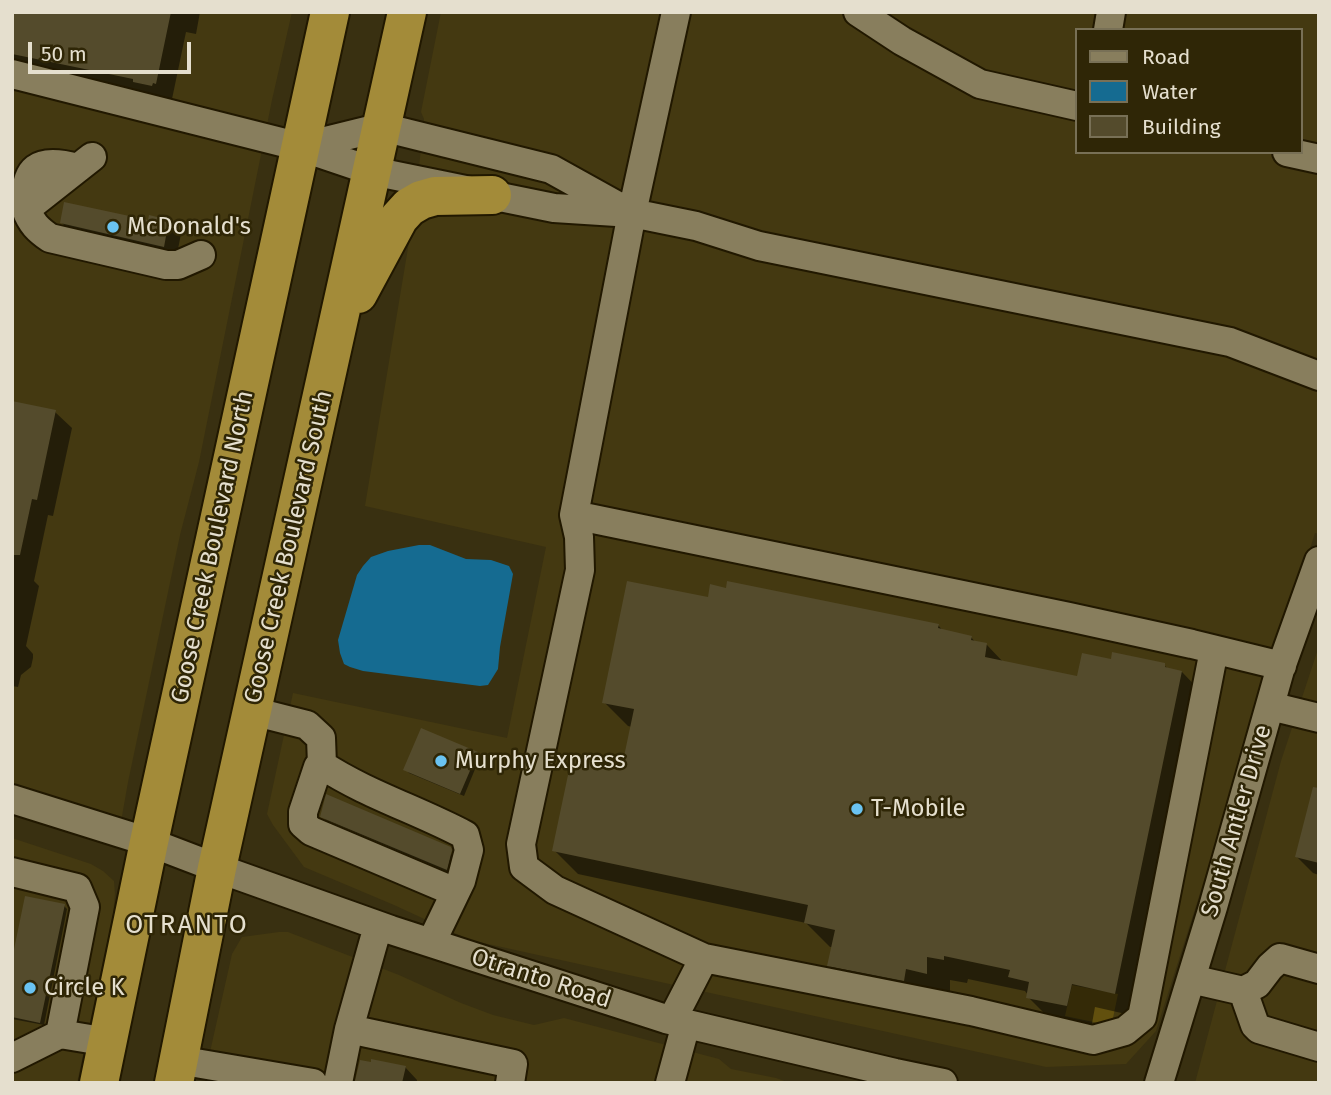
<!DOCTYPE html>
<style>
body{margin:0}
#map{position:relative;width:1331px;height:1095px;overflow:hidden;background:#393011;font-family:"Fira Sans",sans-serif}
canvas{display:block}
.frame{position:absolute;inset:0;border:14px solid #e5dfce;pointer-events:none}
.legend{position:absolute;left:1075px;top:28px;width:228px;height:126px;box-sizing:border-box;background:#2f2606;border:2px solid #787056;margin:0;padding:9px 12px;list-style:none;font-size:21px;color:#e5dfce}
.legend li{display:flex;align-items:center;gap:14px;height:35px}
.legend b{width:35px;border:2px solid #787056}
.scale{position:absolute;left:28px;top:42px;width:163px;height:32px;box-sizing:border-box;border:4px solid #e5dfce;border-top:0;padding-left:9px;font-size:21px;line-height:24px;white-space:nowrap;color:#e5dfce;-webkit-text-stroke:5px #2f2606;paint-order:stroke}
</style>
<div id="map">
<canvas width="1331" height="1095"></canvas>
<div class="frame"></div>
<ul class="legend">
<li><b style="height:9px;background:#887e5d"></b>Road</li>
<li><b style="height:19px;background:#156b91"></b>Water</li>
<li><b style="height:19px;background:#544b2c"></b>Building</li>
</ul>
<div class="scale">50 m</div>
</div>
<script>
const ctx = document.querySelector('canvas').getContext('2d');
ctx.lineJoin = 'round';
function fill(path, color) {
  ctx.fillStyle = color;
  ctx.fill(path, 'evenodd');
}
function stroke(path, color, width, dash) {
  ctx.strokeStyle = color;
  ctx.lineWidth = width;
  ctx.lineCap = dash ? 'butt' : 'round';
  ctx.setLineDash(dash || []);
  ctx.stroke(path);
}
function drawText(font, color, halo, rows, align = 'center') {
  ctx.font = font + ' "Fira Sans",sans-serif';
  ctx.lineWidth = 5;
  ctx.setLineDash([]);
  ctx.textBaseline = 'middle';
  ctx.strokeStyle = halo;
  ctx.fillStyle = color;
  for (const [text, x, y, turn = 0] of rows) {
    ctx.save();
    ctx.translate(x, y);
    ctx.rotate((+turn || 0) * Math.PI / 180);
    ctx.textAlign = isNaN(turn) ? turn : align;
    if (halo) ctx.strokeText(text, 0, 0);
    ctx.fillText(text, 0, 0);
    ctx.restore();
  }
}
fill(new Path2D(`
 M12,12H292L272,100L199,462L180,535L128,782L119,833L12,799Z
 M441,12H1319V534L1315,533L1156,1031L1126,1064L1046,1067L470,940L394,905L304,867L273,825L267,814L293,693L507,738L546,547L365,506L415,206L424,119L421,112ZM1077,30H1301V152H1077Z
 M1319,646V1083H1195L1281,761Z
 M12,838L91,864L103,871L114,881L115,894L113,915L77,1083H12Z
 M279,932H288L399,975L461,1003L493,1015L534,1025L564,1018L719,1059L731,1069L776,1078L790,1083H203L232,954L242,937Z`), '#443911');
fill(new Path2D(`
 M1072,985L1118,994L1113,1018L1103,1024L1065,1016Z`), '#62500e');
fill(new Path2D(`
 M419,545H430L466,559L491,560L509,566L513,574L500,647L498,669L488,685L480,686L363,671L350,667L344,664L340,653L338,640L357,575L363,566L371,557L388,551Z`), '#156b91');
fill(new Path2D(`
 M12,12H200L196,34L186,32L172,99H169V101L12,66Z
 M169,221L181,234L176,259L74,235L62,223Z
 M12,403L55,412L72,428L53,516L48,515L34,581L39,586L26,646L33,654V658L31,667L21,675L18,687L12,686Z
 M709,599L938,625L944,632L971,637L976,643L987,645L1004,663L1078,678L1112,661L1164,665L1169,670L1182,672L1205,696L1139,1017L1095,1007L1091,1029L1052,1021L1028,997V995L1025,991L968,979L967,983L950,980V997L853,989L829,965L833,947H830L806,923L578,874L554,850L623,768L632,727L628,726L604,702Z
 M477,754L480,757L464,796L409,773L406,769Z
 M1319,805V875L1313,873L1297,857Z
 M322,816L449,848L453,859L450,873L326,820Z
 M64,906L67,909L44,1025L12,1019V968Z
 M405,1067L417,1080V1083H359L357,1081Z`), '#0007');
fill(new Path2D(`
 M12,12H171L156,84L153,83L152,86L133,82V79L12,54Z
 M64,202L148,220L149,215L169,220L164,247L60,223Z
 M12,401L56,410L37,500L32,499L20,555H12Z
 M627,581L708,597L710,584L726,588L727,581L939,624L938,628L972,636L971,640L987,643L985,657L1077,676L1082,653L1111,659L1112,652L1165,663V667L1182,671L1115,994L1072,984L1067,1006L1026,998L1029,982L1008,977L1010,970L944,956V960L927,957V974L906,969L904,981L827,966L835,930L804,923L808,905L552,851L572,756L622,766L634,709L602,703Z
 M421,728L478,752L460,794L403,770Z
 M1313,787L1319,788V863L1295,857Z
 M326,794L451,847L452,850L447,870L320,817Z
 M25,896L65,904L40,1023L12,1017V959Z
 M371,1059L406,1066L402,1083H363L355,1081L360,1060L371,1062Z`), '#544b2c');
const minor = new Path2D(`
 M676,12L632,213L574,515L579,537L580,570L521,844L524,867L555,890L704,958L971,1011L1093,1040L1125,1031L1142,1017L1214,650
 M858,12L902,41L980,84L1077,106
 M1108,30L1111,12
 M12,74L301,147L372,171L554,208L632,213L696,226L759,246L1230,342L1319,376
 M301,147L382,127L551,169L623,209
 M1287,152L1319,159
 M92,157L26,209C31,223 38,230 50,238L166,265H178L201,255
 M26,209C23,167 38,157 77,168
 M574,515L1069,617L1192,644L1282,666
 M1270,706L1319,718
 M252,711L307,725L321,738L322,765C366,794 418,810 465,835L469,850L461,881L431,943
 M322,765L318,767L303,812V824L311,831L455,892
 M12,799L149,842L217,868L391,930L666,1019L895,1073L943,1083
 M12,872L77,888L85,907L60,1034L108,1042
 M1191,979L1243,991L1257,984L1270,967L1280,958L1319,969
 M1243,991L1255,1025L1259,1029L1319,1047
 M672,1020L704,958
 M349,1029L513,1064L510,1083
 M12,1058L60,1034
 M178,1060L313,1083
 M338,1083L349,1029L378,926
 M670,1083L686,1024
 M1159,1083L1213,907L1280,670L1319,561`);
const highway = new Path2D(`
 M358,294L399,218L409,207L421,200L435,196L492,195
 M99,1083L149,842L330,12
 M174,1083L217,868L407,12`);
stroke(minor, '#211800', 32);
stroke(highway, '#211800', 42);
stroke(minor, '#887e5d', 28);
stroke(highway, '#a38b39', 38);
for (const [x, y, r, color] of [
 [113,227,7,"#6ac3f1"],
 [441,761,7,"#6ac3f1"],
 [857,809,7,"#6ac3f1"],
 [30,988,7,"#6ac3f1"]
]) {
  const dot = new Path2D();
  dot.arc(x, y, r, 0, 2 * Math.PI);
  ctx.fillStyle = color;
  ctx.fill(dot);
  stroke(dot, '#2f2606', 2.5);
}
drawText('24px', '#e5dfce', '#2f2606', [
 ["McDonald's",127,227],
 ["Murphy Express",455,761],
 ["T-Mobile",871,809],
 ["Circle K",44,988]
], 'left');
drawText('24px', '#e5dfce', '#2f2606', [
 ["Goose Creek Boulevard North",213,547,-78],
 ["Goose Creek Boulevard South",289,547,-77],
 ["South Antler Drive",1237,821,-74],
 ["Otranto Road",541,979,18]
]);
ctx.letterSpacing = '2px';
drawText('26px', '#e5dfce', '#2f2606', [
 ["OTRANTO",187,926]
]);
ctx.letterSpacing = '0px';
</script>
